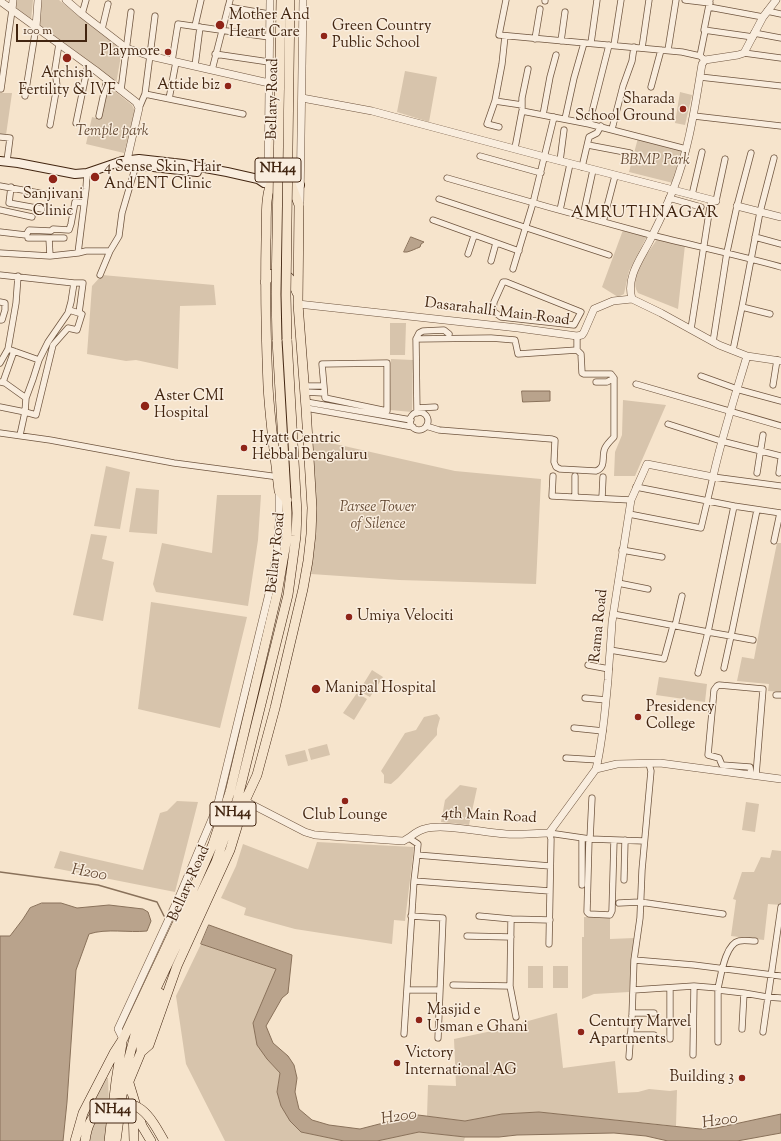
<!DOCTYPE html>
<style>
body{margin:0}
#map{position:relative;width:781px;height:1141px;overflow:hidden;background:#f6e4cc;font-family:"Sorts Mill Goudy",serif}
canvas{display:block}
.scale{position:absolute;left:16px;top:24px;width:71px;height:18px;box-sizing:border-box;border:2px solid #422510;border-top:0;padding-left:5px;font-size:12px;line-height:14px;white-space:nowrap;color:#422510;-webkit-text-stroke:3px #f9edde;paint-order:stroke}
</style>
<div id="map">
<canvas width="781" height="1141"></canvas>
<div class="scale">100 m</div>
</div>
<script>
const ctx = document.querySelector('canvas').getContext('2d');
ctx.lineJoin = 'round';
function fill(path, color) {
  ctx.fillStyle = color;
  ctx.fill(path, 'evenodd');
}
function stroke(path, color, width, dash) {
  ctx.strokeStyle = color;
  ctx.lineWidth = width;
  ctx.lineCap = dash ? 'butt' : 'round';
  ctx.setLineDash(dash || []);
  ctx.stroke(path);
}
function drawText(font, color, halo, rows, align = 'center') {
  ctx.font = font + ' "Sorts Mill Goudy",serif';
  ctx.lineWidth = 3;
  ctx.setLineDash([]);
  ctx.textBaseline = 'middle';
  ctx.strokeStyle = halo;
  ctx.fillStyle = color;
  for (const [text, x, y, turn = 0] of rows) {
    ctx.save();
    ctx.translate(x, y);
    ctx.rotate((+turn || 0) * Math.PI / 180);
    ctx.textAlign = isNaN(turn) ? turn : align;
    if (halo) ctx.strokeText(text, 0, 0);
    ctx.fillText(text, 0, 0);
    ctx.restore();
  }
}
fill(new Path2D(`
 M15,0H33L31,21L14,9Z
 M41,0H59L122,50L116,84L38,26Z
 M405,71L437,77L429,122L397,112Z
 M107,85L132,105L135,111L124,153L86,144L92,117L100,119Z
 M680,92L692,95L685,125L675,123Z
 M0,93H12L6,135L0,134Z
 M638,138L682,150L673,183L629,172Z
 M623,230L647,236L629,271L624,294L618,297L602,287Z
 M657,239L685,245L678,309L638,293C628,276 648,254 657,239Z
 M102,275L214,285L216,305L180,306L178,369L136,360L126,361L87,354L92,286Z
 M390,323H406L405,355H390Z
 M391,359L413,360L412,412L390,410Z
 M623,400L666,405L635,476H614L615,452L622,435Z
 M313,439L455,471L541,479L536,584L399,580L311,574L316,511Z
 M106,466L130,472L120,529L94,526Z
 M136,488L159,490L157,534L129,532Z
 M217,495H261L258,540L248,606L156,592L153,584L162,543L212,553Z
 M91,534L107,536L102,559L114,562L103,621L73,615Z
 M777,543H781V692L768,691L769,684L737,681L742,657L754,659L761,621Z
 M151,602L247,617L220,728L138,709Z
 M372,670L383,677L370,697L359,691Z
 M659,677L707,684L705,702L656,695Z
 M357,693L367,699L354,720L343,713Z
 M437,714L440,718L437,729V735L398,778L391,784L384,783V775L381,771L405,733L416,730L424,717Z
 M327,744L330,755L311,760L308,749Z
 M305,750L308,761L288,766L285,755Z
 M460,785L477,788L469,825L441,822L445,800Z
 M177,801L198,802L175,892L54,868L60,851L143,870L160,813L167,811Z
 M746,802L759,804L755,832L742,830Z
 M317,842L414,847L405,921L394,920L392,944L295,929L244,915L246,908L221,898L236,866L243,844L308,869Z
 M772,850L781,851V905L768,904L764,940L731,936L736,900L733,899L742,872H754L761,857L770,858Z
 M584,917L610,918V939L634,938L629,992L594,994L582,999V937H584Z
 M201,944L277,969L253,1023L267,1059L280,1073L277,1092L301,1132L344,1141H225L186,1064L176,996Z
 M528,966H543V988H528Z
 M553,966H568V988H553Z
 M557,1013L563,1068L615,1061L618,1093L638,1092L649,1089L670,1091L677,1090L676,1126L539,1112L502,1114L465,1121L427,1116L428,1085L456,1086L454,1039L492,1031Z
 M105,1077L108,1078L110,1136L109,1141H80L88,1112Z
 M419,1132L465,1137L464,1141H377Z`), '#d7c4ac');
const water = new Path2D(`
 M411,237L424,242L421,244L420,247C415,249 411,251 407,252H404Z
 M522,391H550V401L523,402Z
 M42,903H61L77,908L109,905L143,909L148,912L151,921L147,931C128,933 107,928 89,934L76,970L67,1102L63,1141H0V936H10L23,919L30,908Z
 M209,925L292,955L288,993L282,998L266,1026L273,1043L288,1056L294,1065L297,1078L295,1092L299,1109L312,1120L329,1125L360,1129L391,1121L418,1115L465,1121L502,1114L539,1112L700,1129L716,1128L781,1114V1133L737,1141H668L646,1136L614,1133L517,1135L499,1137H465L419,1132L377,1141H344L301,1132L290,1121L281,1106L277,1092L280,1073L267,1059L257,1045L253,1023L276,969L201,944Z`);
fill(water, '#b9a38c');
stroke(water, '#89715a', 1);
stroke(new Path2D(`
 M0,872L98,885L157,902L164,916`), '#89715a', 1.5);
const minor = new Path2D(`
 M506,0L499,35L682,52L700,56L705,60
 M685,0L710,3
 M710,0L704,30L753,37
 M545,1V0
 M228,7L269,14
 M709,7L763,17
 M767,11L781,14
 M82,14L86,0
 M195,26L201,0
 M102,29L108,4
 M754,33L781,38
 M505,36L502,64L495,101L522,105
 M535,39L540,9
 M561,41L565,12
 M591,43L597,0
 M614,45L621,0
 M642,48L649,0
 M668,50L676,0
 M744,53L781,58
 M215,54L269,62
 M700,56L705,31
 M172,61L178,24L269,37
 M195,66L200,27
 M212,70L230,0
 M700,77L781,86
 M651,87L661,50
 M1,89L12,10
 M121,90L131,12
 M145,94L243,114
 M25,96L36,27
 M169,99L176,62
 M495,101L487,124L499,127
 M139,108L145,94L155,16
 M522,108V98L528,69
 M543,115L550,77L556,55
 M99,116L107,79
 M694,116L781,126
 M565,119L574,78L584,43
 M76,123L88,65
 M589,124L609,45
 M50,125L57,86L55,69L59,44
 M612,129L623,86L632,61L634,47
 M0,137L10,138L7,161
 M588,145L630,153
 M515,148L522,111L589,124L686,149
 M480,156L541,173
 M560,161L564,130
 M582,167L589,137L597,133L601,126
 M447,178C515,198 583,217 651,235C695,246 738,255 781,267
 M0,186L50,195
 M11,187L9,203L42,209
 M692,195L702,152
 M669,198L701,207
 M439,199L609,255
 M716,201L725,159
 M0,210L32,217
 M560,210L570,164
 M583,216L593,170
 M433,220L519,251
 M603,222L615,176
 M0,232L26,235L29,230L51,231L53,229L69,230L71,224L75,202L84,203
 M755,237L781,244
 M28,238H49L50,256
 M49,238H64
 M0,253L50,256L78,253L86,251H110L119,236L122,213L136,165
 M78,253L86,189L87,173
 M468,254L474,236
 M491,261L496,243
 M513,269L533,203L554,117
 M0,275L74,283L71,302L68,313L48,342L39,360L8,349L0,363
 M100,275L110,251
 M503,282H506L581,312L574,325L501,317L493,311L494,302Z
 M74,283H83L79,313
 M0,302L5,303V310L2,320H0
 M742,307L770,314
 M691,329L711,200
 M577,336V350
 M416,339L419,333L423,331L444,330L449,334
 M713,342L727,252L737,206L751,153
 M8,349L16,303L18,276
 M733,350L742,307L760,212L774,158
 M387,363V411L325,398L322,364Z
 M701,376L740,390L781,401
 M0,382L5,383L26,398L25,412L36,415L53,345L68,328L77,330L82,314L69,310
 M3,382L14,351
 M596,382H607L614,378
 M636,384L781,426
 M773,385L777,360
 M305,386H324
 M305,392L324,393
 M26,398L33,379L39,360
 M306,402L411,420
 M0,407L25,412L20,435
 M306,408L413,427
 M417,408L435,407
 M410 421a9 9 0 1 1 18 0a9 9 0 1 1-18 0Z
 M417,413L416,339L491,338L515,340L518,354L577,350L581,354L582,373L584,374H611L614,378V437C611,440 607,444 605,448C601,456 607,467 596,471L560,469L556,467L554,462L555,440L552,439L439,430L426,426
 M668,424L721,441L781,456
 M0,433L50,440L174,463L279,477
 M757,473L763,435
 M779,473L781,459
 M553,476L552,496L631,500
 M636,487L734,506L781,513
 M575,497V476
 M602,498L603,477
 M629,514L701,528L713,477L781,486
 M774,541L780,513
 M622,550L662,557
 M618,583L648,589
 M613,614L708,632L734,506
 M675,626L682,596
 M610,650L664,659L673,626
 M588,665L609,669
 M724,668L731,636L753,640
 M698,673L708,632L731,636L757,510
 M776,695H781
 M585,698L606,700
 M574,728L603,731
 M566,758L598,760
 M751,775L750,767L722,765L719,758L708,755L714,690L717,686L719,685L763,689L756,775
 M409,838L418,844L417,855L550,866
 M582,838V885
 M589,839L587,912L589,914L610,915L612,911L614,840
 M590,839L592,798
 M417,855L414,881L550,891
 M624,880L625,840
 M619,903L640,902L723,914
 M411,916L443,918L438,1038
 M479,916L511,919
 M467,936L511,937
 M549,944L551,839L549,833L590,839L644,841
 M634,960L640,918L642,870L651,771L649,764
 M453,985L510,986
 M718,988V1042
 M407,990H440
 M633,990L694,986L718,988C721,976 725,944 739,941C744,940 750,941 755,941
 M718,990L744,993
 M632,1013H654
 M516,1017L510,986L511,919L550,920
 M742,1029L744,993L767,997L781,998
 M763,1032L781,907
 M404,1034L414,881
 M630,1035H654
 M670,1039V988
 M693,1055L694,986
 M629,1057L632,1016L634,960L694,965L781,976`);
const tertiary = new Path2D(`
 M66,0L82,14L126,48L150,56L269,83
 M270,0L268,180L270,184
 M0,1L95,70L136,102L139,108L127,160
 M12,10L13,0
 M36,27L38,0
 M302,98L372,111L545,157L716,201
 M300,204L303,0
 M737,206L781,217
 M632,299C625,275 644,255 653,234C660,220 667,205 673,190C689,150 695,106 702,64L705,60L738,55L744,53L763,17L776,0
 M298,304L518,328L577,336L582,335L584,332L594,309L613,301L632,299L661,313L719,345L747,356L781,361
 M596,769C603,740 605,710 608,680C609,661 611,641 612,622L631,500L647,464L713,477C722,436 735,396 747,356
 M245,801L305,832L315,835L403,841C410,838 416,831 424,829C443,823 485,833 506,834C520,835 535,833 549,833L596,769L617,764L660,763L781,779
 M123,1039L118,1029L179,897L217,807L272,581L278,542L279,522V491`);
const secondary = new Path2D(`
 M127,160L136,165L197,172
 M0,161L18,163L75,174L87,173L122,161L139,159L183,164L227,172L258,179L264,183
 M287,184L300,185`);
const trunk = new Path2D(`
 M275,143L273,180C264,194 267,223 266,240C265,288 266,337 268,386C270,421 275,456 279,491L287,500
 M265,282L272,274C288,270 292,280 297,293
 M141,1052L149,1045L177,966L230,850L245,801L257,775L275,708L303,589L308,561L311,534L312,508L306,408L298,304L299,205L291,184V175
 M129,1083L142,1126L151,1141
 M128,1090L129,1081L141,1052V1043L160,993
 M133,1107L134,1141
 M75,1141L83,1113L114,1053L123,1039L191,894L213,844L230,792L277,594L287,537V512L277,340
 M85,1141C87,1126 91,1115 105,1107
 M109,1141L116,1081L122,1043
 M116,1141L125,1073L136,1031L216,862L237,801L288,595L296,536L297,513L287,339`);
stroke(minor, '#6f553f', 7);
stroke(tertiary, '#6f553f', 8);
stroke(secondary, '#422510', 10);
stroke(trunk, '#422510', 10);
stroke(minor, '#f9edde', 5.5);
stroke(tertiary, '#f9edde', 7);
stroke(secondary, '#f9edde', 8);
stroke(trunk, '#f6e4cc', 9);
const trunkBridge = new Path2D(`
 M287,339L286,295L290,0
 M277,340L276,294L281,0
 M105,1107C138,1094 150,1116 164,1141`);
stroke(trunkBridge, '#422510', 10, []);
stroke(trunkBridge, '#f6e4cc', 9);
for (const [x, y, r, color] of [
 [220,25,5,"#8f2418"],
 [324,36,4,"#8f2418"],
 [168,52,4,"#8f2418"],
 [67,58,5,"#8f2418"],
 [228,86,4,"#8f2418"],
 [683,109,4,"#8f2418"],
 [95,177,5,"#8f2418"],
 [53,179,5,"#8f2418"],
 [145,406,5,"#8f2418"],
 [244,448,4,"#8f2418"],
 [349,617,4,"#8f2418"],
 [316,689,5,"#8f2418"],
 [638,717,4,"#8f2418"],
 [345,801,4,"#8f2418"],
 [419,1020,4,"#8f2418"],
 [581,1032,4,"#8f2418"],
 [397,1063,4,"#8f2418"],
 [742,1078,4,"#8f2418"]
]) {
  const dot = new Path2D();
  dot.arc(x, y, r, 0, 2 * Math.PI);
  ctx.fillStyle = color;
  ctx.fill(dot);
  stroke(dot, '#f9edde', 1.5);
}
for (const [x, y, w] of [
 [278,170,46],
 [233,814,46],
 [113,1111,46]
]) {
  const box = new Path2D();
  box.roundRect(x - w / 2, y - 12, w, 24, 3);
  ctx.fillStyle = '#f9edde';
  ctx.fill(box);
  stroke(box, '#422510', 1);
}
drawText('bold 14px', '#422510', null, [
 ["NH44",278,170],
 ["NH44",233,814],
 ["NH44",113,1111]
]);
drawText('15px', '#422510', '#f9edde', [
 ["Mother And",229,16],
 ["Heart Care",229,33],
 ["Green Country",332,27],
 ["Public School",332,44],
 ["Playmore",160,52,"right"],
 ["Archish",67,74,"center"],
 ["Fertility & IVF",67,91,"center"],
 ["Attide biz",220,86,"right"],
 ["Sharada",675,100,"right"],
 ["School Ground",675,117,"right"],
 ["4 Sense Skin, Hair",104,168],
 ["And ENT Clinic",104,185],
 ["Sanjivani",53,195,"center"],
 ["Clinic",53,212,"center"],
 ["Aster CMI",154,397],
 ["Hospital",154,414],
 ["Hyatt Centric",252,439],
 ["Hebbal Bengaluru",252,456],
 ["Umiya Velociti",357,617],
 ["Manipal Hospital",325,689],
 ["Presidency",646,708],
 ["College",646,725],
 ["Club Lounge",345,816,"center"],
 ["Masjid e",427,1011],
 ["Usman e Ghani",427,1028],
 ["Century Marvel",589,1023],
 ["Apartments",589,1040],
 ["Victory",405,1054],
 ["International AG",405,1071],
 ["Building 3",734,1078,"right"]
], 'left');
drawText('15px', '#422510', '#f9edde', [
 ["Bellary Road",274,99,-89],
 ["Dasarahalli Main Road",497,313,7],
 ["Bellary Road",277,553,-84],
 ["Rama Road",600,626,-84],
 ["4th Main Road",489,817,3],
 ["Bellary Road",190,884,-66]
]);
drawText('italic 15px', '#674d37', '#f9edde', [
 ["Temple park",112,132],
 ["BBMP Park",655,161],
 ["Parsee Tower",378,508],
 ["of Silence",378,525]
]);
ctx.letterSpacing = '1px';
drawText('16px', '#422510', '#f9edde', [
 ["AMRUTHNAGAR",645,214]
]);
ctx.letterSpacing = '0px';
drawText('italic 16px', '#664b35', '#f9edde', [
 ["H200",89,874,10],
 ["H200",399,1118,-9],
 ["H200",720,1122,-9]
]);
</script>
